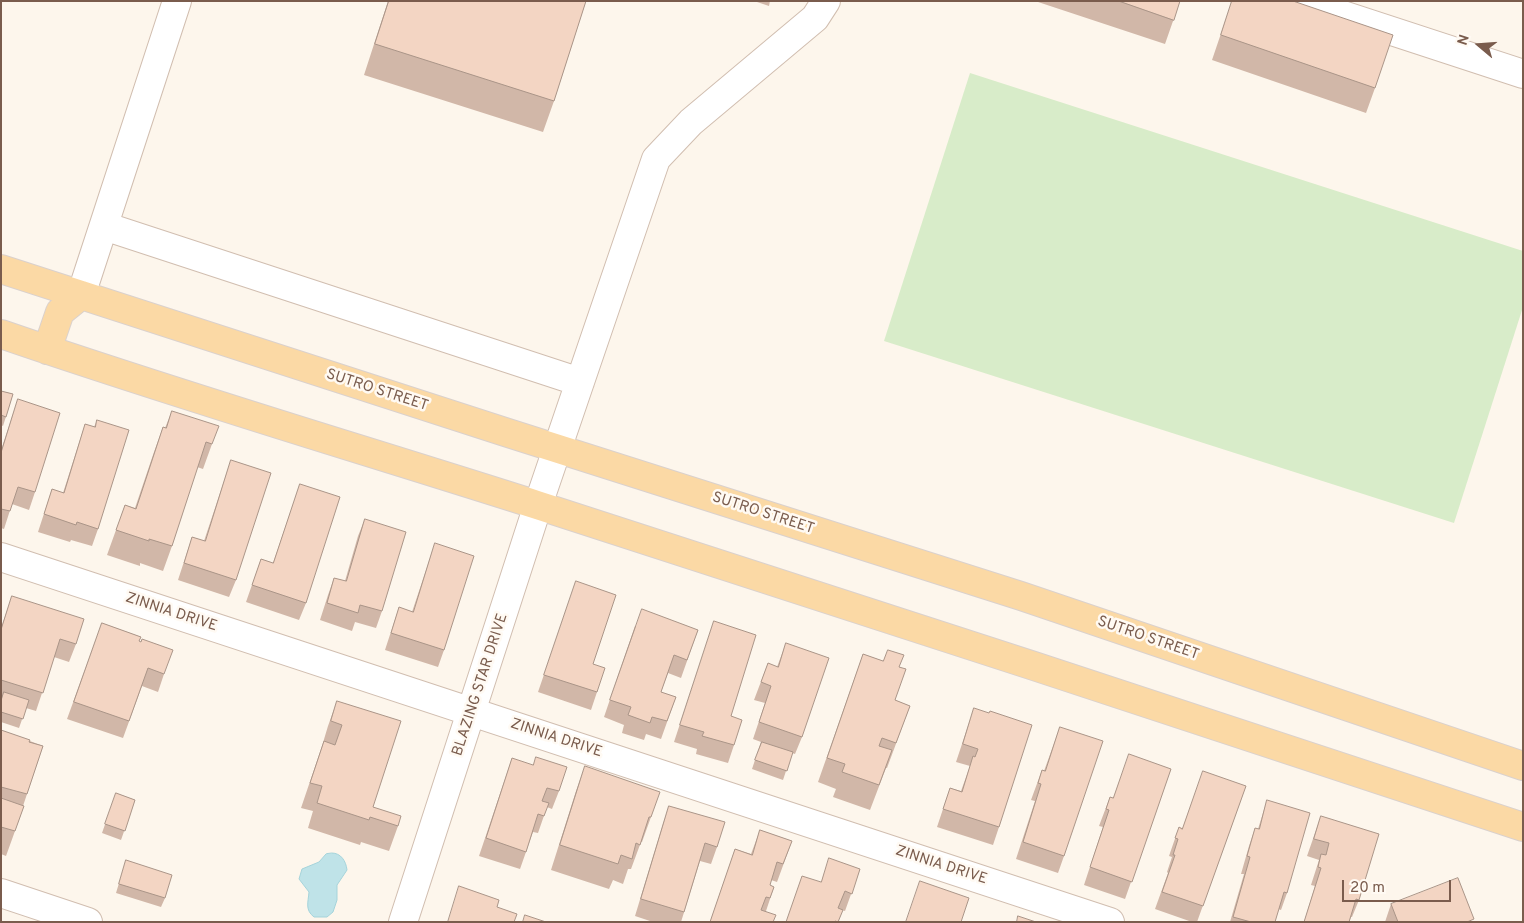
<!DOCTYPE html>
<style>
body{margin:0}
#map{position:relative;width:1524px;height:923px;overflow:hidden;background:#fdf6ec;font-family:Overpass,sans-serif}
canvas{display:block}
.frame{position:absolute;inset:0;border:2px solid #7a5c4d;pointer-events:none}
.north{position:absolute;left:1454px;top:20px;width:50px;height:50px;-webkit-text-stroke:4px #fffaf3;paint-order:stroke;rotate:288deg;font-size:14px;font-weight:700;line-height:20px;text-align:center;color:#7a5c4d}
.north::after{content:'';display:block;margin:auto;width:18px;height:22px;background:#7a5c4d;clip-path:polygon(50% 0,100% 100%,50% 72%,0 100%)}
.scale{position:absolute;left:1342px;top:880px;width:109px;height:22px;box-sizing:border-box;border:2px solid #7a5c4d;border-top:0;padding-left:6px;font-size:15px;line-height:18px;white-space:nowrap;color:#7a5c4d;-webkit-text-stroke:4px #fffaf3;paint-order:stroke}
</style>
<div id="map">
<canvas width="1524" height="923"></canvas>
<div class="frame"></div>
<div class="north">N</div>
<div class="scale">20 m</div>
</div>
<script>
const ctx = document.querySelector('canvas').getContext('2d');
ctx.lineJoin = 'round';
function fill(path, color) {
  ctx.fillStyle = color;
  ctx.fill(path, 'evenodd');
}
function stroke(path, color, width, dash) {
  ctx.strokeStyle = color;
  ctx.lineWidth = width;
  ctx.lineCap = dash ? 'butt' : 'round';
  ctx.setLineDash(dash || []);
  ctx.stroke(path);
}
function drawText(font, color, halo, rows, align = 'center') {
  ctx.font = font + ' Overpass,sans-serif';
  ctx.lineWidth = 5;
  ctx.setLineDash([]);
  ctx.textBaseline = 'middle';
  ctx.strokeStyle = halo;
  ctx.fillStyle = color;
  for (const [text, x, y, turn = 0] of rows) {
    ctx.save();
    ctx.translate(x, y);
    ctx.rotate((+turn || 0) * Math.PI / 180);
    ctx.textAlign = isNaN(turn) ? turn : align;
    if (halo) ctx.strokeText(text, 0, 0);
    ctx.fillText(text, 0, 0);
    ctx.restore();
  }
}
fill(new Path2D(`
 M970,73L1523,251V307L1454,523L884,341Z`), '#d8ecc9');
const water = new Path2D(`
 M332,853C341,853 346,861 347,870L337,885V900L333,912L327,917H314C305,910 308,903 309,892L299,879L302,869L319,862L326,854Z`);
fill(water, '#bfe3e8');
stroke(water, '#a5d3da', 1);
const minor = new Path2D(`
 M1300,1L1523,74
 M104,226L580,382
 M81,295L177,1
 M1,557L1110,922
 M1,893L88,922
 M403,922L538,505L656,159L691,122L815,18L826,1`);
const major = new Path2D(`
 M1,269L505,432L1021,596L1523,766
 M1,334C178,395 358,448 537,505C867,610 1194,719 1523,827
 M47,350L60,312L81,295`);
stroke(minor, '#d1beb0', 30);
stroke(major, '#dad1cd', 30);
stroke(minor, '#fff', 28);
stroke(major, '#fbd9a5', 28);
fill(new Path2D(`
 M388,1H586L554,101L543,132L364,75Z
 M754,1H770L769,6Z
 M1035,1H1180L1165,44Z
 M1232,1H1293L1375,88L1366,113L1212,60Z
 M1,391L13,394L3,426L1,425Z
 M18,399L35,492L29,510L12,504L4,529L1,528V450Z
 M172,411L212,444L203,469L197,467L172,546L163,571L140,563V566L107,555L125,505L135,508L154,452L163,427L165,428Z
 M97,420L98,529L92,546L71,540L70,542L38,532L52,489L63,493L85,424L94,427Z
 M231,460L236,580L229,597L178,580L192,537L204,541Z
 M300,484L306,603L299,620L246,602L261,559L273,563Z
 M365,519L382,611L376,628L355,622L352,631L320,620L328,595L334,578L345,581L358,536Z
 M435,543L444,650L438,667L385,650L399,607L412,612Z
 M576,581L593,664L597,692L591,710L538,692Z
 M12,596L76,644L69,662L54,657L36,711L26,708L19,728L1,722V628Z
 M714,621L731,716L734,745L728,763L696,754L697,749L674,742Z
 M102,623L141,637L139,641L164,674L158,692L142,686L123,738L67,719Z
 M635,626L698,630L681,678L668,673L661,692L676,697L661,739L646,734L644,740L622,733L624,725L604,717Z
 M786,643L802,737L795,754L792,753L783,780L752,769L761,742L753,739L765,703L754,700L768,663L777,667Z
 M863,654L900,667L895,700L910,706L887,768H886L870,810L833,797L836,789L818,782Z
 M337,701L373,807L398,826L389,851L361,842L360,845L308,828L313,811L301,808L322,746L328,726Z
 M974,708L999,827L993,845L937,827L950,788L961,791L970,766L956,762Z
 M1060,727L1064,856L1058,873L1016,859L1035,801L1031,800L1042,770L1044,771Z
 M1,730L43,746L23,806H24L6,856L1,854Z
 M512,758L559,791L552,809L547,807L538,833L533,832L520,869L479,856Z
 M585,766L651,817L642,842H641L631,869H628L623,884L613,880L609,889L551,870L576,791Z
 M1171,769L1125,899L1084,885L1103,827L1099,826L1110,797L1113,798Z
 M1246,786L1197,922H1192L1155,909L1168,873L1167,872L1172,857L1169,856L1179,827L1182,828Z
 M116,793L135,800L121,840L102,833Z
 M1267,800L1287,893L1281,910L1278,909L1275,922H1230L1244,874H1241L1249,846L1255,828L1258,829Z
 M669,806L717,847L711,864L700,861L681,922H653L635,916L663,824Z
 M1321,816L1359,900L1352,917H1351L1349,922H1304L1315,886L1311,885L1319,860L1307,856Z
 M760,830L792,841L777,882L771,880L770,885L774,887L766,911L773,922H710L735,849L751,854Z
 M126,860L165,898L161,907L116,893Z
 M860,869L845,911L842,910L838,922H786L821,882Z
 M1391,904L1473,922H1385Z`), '#d1b7a8');
const building = new Path2D(`
 M389,1H586L554,101L375,44Z
 M1119,1H1180L1174,20Z
 M1232,1H1293L1393,35L1375,88L1221,35Z
 M1,391L13,394L6,417L1,415Z
 M18,399L60,413L35,492L18,487L10,511L1,509V453Z
 M172,411L219,426L212,444L206,442L172,546L149,539V541L116,530L125,505L136,509L163,427L166,428Z
 M97,420L129,430L98,529L77,522L76,525L44,514L52,489L64,493L85,424L95,427Z
 M231,460L271,473L236,580L184,563L192,537L205,541Z
 M300,484L340,497L306,603L252,585L261,559L273,563Z
 M365,519L406,532L382,611L360,605L358,613L327,603L334,578L346,581Z
 M435,543L474,556L444,650L391,633L399,607L413,612Z
 M576,581L616,595L593,664L605,668L597,692L544,675Z
 M12,596L84,619L76,644L60,639L43,693L1,680V630Z
 M642,609L698,630L687,660L674,655L661,692L676,697L667,721L652,717L650,723L628,715L631,707L610,700Z
 M714,621L756,635L731,716L742,720L734,745L702,736L704,732L680,725Z
 M102,623L141,637L139,641L141,642L142,639L173,650L164,674L148,668L129,721L74,702Z
 M786,643L829,658L802,737L759,722L771,686L761,682L768,663L778,667Z
 M888,650L904,655L899,667L906,669L895,700L910,706L896,743L882,738L879,746L892,750L879,785L842,772L845,764L827,758L863,654L883,661Z
 M4,692L29,700L23,719L1,712V701Z
 M337,701L401,721L373,807L401,816L398,826L370,817L369,820L317,803L322,786L310,783L324,741L335,745L342,725L331,721Z
 M974,708L989,713L990,711L1032,725L999,827L943,809L950,788L962,792L973,756L975,757L978,749L963,744Z
 M1060,727L1103,741L1064,856L1023,842L1041,784L1038,783L1042,770L1045,771Z
 M1,730L30,740L29,742L43,746L27,794L1,787Z
 M762,742L793,752L787,771L755,760Z
 M1129,754L1171,769L1132,882L1090,867L1109,810L1106,809L1110,797L1113,798Z
 M536,757L567,767L559,791L547,788L542,801L549,803L544,816L538,814L526,852L486,838L512,758L533,765Z
 M585,766L660,792L651,817H649L640,845L636,843L632,859L621,855L618,864L560,845Z
 M1203,771L1246,786L1203,906L1162,892L1175,855H1173L1178,839L1175,838L1179,827L1182,829Z
 M116,793L135,800L125,831L105,824Z
 M1,798L24,806L15,831L1,827Z
 M1267,800L1310,813L1287,893L1284,892L1275,922H1251L1233,917L1250,857L1247,856L1255,828L1259,829Z
 M669,806L725,822L717,847L705,843L684,912L641,899Z
 M1321,816L1379,834L1359,900L1356,899L1349,922H1304L1321,868L1318,867L1321,854L1326,855L1329,843L1314,839Z
 M760,830L792,841L783,864L777,862L770,885L774,887L770,898L766,897L761,910L776,915L773,922H710L735,849L752,855Z
 M829,858L860,869L852,894L845,891L838,908L843,910L838,922L835,921L834,922H786L802,876L821,882Z
 M126,860L172,875L165,898L119,884Z
 M1458,878L1474,919L1467,922H1398L1391,904Z
 M920,881L969,898L961,922H906Z
 M459,886L499,900L497,907L517,914L514,922H448Z
 M525,915L546,922H523Z
 M1018,916L1036,922H1017Z`);
fill(building, '#f3d5c3');
stroke(building, '#aa9588', 1);
drawText('15px', '#7a5c4d', '#fffaf3', [
 ["SUTRO STREET",377,391,18],
 ["SUTRO STREET",763,514,18],
 ["ZINNIA DRIVE",171,613,18],
 ["SUTRO STREET",1148,639,19],
 ["BLAZING STAR DRIVE",481,685,-72],
 ["ZINNIA DRIVE",556,739,18],
 ["ZINNIA DRIVE",941,866,18]
]);
</script>
